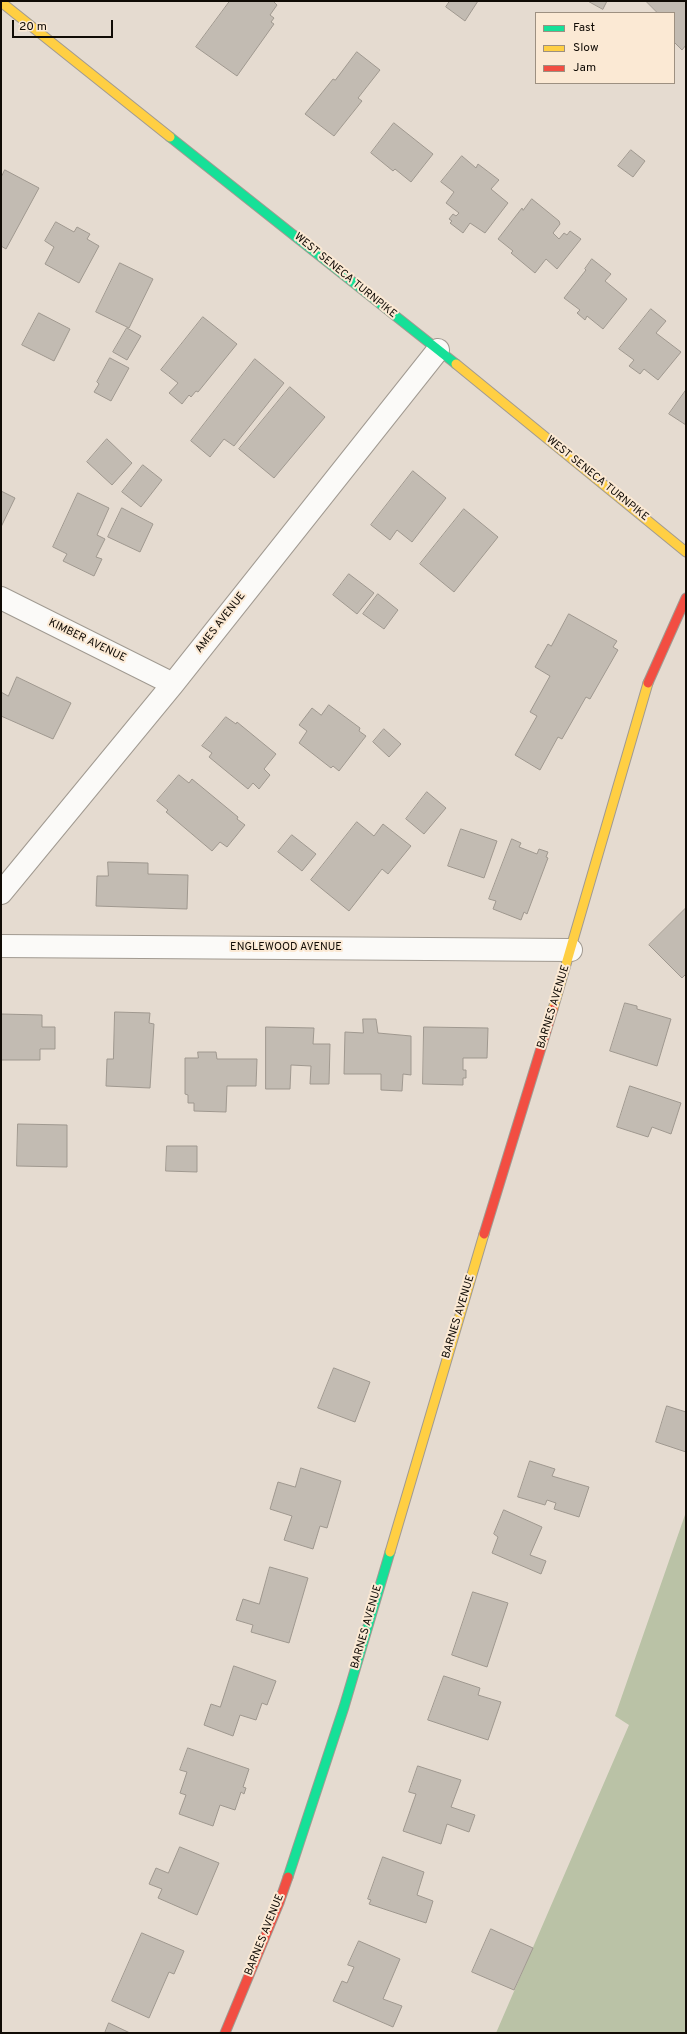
<!DOCTYPE html>
<style>
body{margin:0}
#map{position:relative;width:687px;height:2034px;overflow:hidden;background:#e5dbd0;font-family:Overpass,sans-serif}
canvas{display:block}
.frame{position:absolute;inset:0;border:2px solid #100b05;pointer-events:none}
.legend{position:absolute;left:535px;top:12px;width:140px;height:72px;box-sizing:border-box;background:#fbe9d4;border:1px solid #9d9081;margin:0;padding:5px 7px;list-style:none;font-size:12px;color:#100b05}
.legend li{display:flex;align-items:center;gap:8px;height:20px}
.legend b{width:20px;border:1px solid #9d9081}
.scale{position:absolute;left:12px;top:20px;width:101px;height:18px;box-sizing:border-box;border:2px solid #100b05;border-top:0;padding-left:5px;font-size:12px;line-height:14px;white-space:nowrap;color:#100b05;-webkit-text-stroke:3px #fbe9d4;paint-order:stroke}
</style>
<div id="map">
<canvas width="687" height="2034"></canvas>
<div class="frame"></div>
<ul class="legend">
<li><b style="height:5px;background:#16e098"></b>Fast</li>
<li><b style="height:5px;background:#ffcf43"></b>Slow</li>
<li><b style="height:5px;background:#f24e42"></b>Jam</li>
</ul>
<div class="scale">20 m</div>
</div>
<script>
const ctx = document.querySelector('canvas').getContext('2d');
ctx.lineJoin = 'round';
function fill(path, color) {
  ctx.fillStyle = color;
  ctx.fill(path, 'evenodd');
}
function stroke(path, color, width, dash) {
  ctx.strokeStyle = color;
  ctx.lineWidth = width;
  ctx.lineCap = dash ? 'butt' : 'round';
  ctx.setLineDash(dash || []);
  ctx.stroke(path);
}
function drawText(font, color, halo, rows, align = 'center') {
  ctx.font = font + ' Overpass,sans-serif';
  ctx.lineWidth = 4;
  ctx.setLineDash([]);
  ctx.textBaseline = 'middle';
  ctx.strokeStyle = halo;
  ctx.fillStyle = color;
  for (const [text, x, y, turn = 0] of rows) {
    ctx.save();
    ctx.translate(x, y);
    ctx.rotate((+turn || 0) * Math.PI / 180);
    ctx.textAlign = isNaN(turn) ? turn : align;
    if (halo) ctx.strokeText(text, 0, 0);
    ctx.fillText(text, 0, 0);
    ctx.restore();
  }
}
fill(new Path2D(`
 M686,1512V2033H496L629,1725L615,1716Z`), '#bac2a6');
const building = new Path2D(`
 M230,1H273L277,5L270,15L274,18L271,22L274,24L237,76L196,47Z
 M450,1H478L465,21L446,7Z
 M588,1H607L603,9Z
 M646,1H686V45L682,50L674,42V13H658Z
 M357,52L380,70L358,98L362,101L334,136L305,114L333,79L335,80Z
 M394,123L433,154L411,182L395,169L393,171L371,153Z
 M631,150L645,161L633,177L618,166Z
 M462,156L476,168L478,164L499,180L491,189L508,203L485,233L470,223L463,233L450,223L452,221L449,219L453,214L456,216L459,213L446,203L454,192L441,182Z
 M5,170L39,188L6,249L1,246V178Z
 M532,199L559,221L560,224L553,233L559,239L564,233L567,235L570,231L581,239L557,269L546,259L535,273L511,253L513,251L498,239L522,208L523,210Z
 M56,222L74,232L77,227L90,234L87,239L99,246L79,283L45,264L54,247L45,241Z
 M592,259L611,274L605,281L627,299L603,329L587,316L585,320L577,313L580,310L564,298L586,270L585,269Z
 M120,263L153,279L129,328L96,312Z
 M651,309L666,321L656,333L681,352L658,380L644,369L640,374L629,366L634,360L619,349Z
 M39,313L70,329L54,361L22,345Z
 M203,317L237,344L198,392L196,391L191,397L189,395L182,404L169,393L178,383L161,370Z
 M127,328L141,336L127,360L113,352Z
 M110,358L129,368L111,401L94,392L99,384L97,382Z
 M255,359L284,383L234,446L224,439L210,457L191,441Z
 M290,387L325,417L274,478L239,449Z
 M686,390V425L669,414Z
 M107,439L132,463L112,485L87,462Z
 M143,465L162,480L141,507L122,492Z
 M413,471L446,498L412,542L397,530L390,540L371,525Z
 M1,491L15,498L1,527Z
 M78,493L109,508L97,535L105,539L96,557L102,559L94,576L63,561L67,554L53,547Z
 M122,508L153,524L140,552L108,537Z
 M464,509L498,537L454,592L420,564Z
 M349,574L374,593L357,614L333,595Z
 M378,594L398,610L384,629L363,614Z
 M569,614L617,641L613,647L618,650L590,699L586,697L562,739L558,737L540,770L515,755L537,716L530,712L550,676L535,667L548,644L551,646Z
 M17,677L71,703L53,739L1,716V692L8,696Z
 M329,705L360,728L359,731L366,736L339,771L333,766L331,768L299,743L307,731L299,725L312,708L321,715Z
 M226,717L236,724L237,722L276,754L264,769L270,775L259,789L253,783L248,789L209,757L212,753L202,746Z
 M384,729L401,744L389,757L373,742Z
 M179,775L189,783L192,779L238,817L237,819L245,825L227,847L220,842L212,851L166,812L168,810L157,801Z
 M427,792L446,808L424,834L406,819Z
 M357,822L374,836L383,824L411,846L388,874L382,869L349,911L311,880Z
 M461,829L497,841L484,878L448,866Z
 M292,835L316,854L302,871L278,852Z
 M512,839L521,843L519,847L537,854L539,849L548,852L546,857L548,858L527,914L524,912L521,920L493,909L496,901L489,899Z
 M108,862L148,863V874L188,875L187,909L96,906L97,876H108Z
 M686,908V974L682,978L649,945Z
 M625,1003L637,1006V1009L671,1019L657,1066L610,1051Z
 M115,1012L150,1013L149,1023L154,1024L150,1088L106,1086L107,1059H113Z
 M1,1014L42,1015V1027H55V1049H40V1060H1Z
 M363,1019H376L378,1033L411,1036V1075L403,1074L402,1091L381,1090V1074H344L345,1032L363,1033Z
 M266,1027L314,1028L313,1044H330L329,1084H310L311,1066L291,1065L290,1089H266Z
 M424,1027L488,1028L487,1058H463V1070H466V1078H463V1085L423,1084Z
 M198,1052H216L217,1059H257L256,1086H227L226,1112L194,1111V1103H188V1095L185,1094V1058H198Z
 M630,1086L681,1103L671,1134L652,1127L648,1137L617,1127Z
 M18,1124L67,1125V1167L17,1166Z
 M167,1146H197V1172L166,1171Z
 M334,1368L370,1382L355,1422L318,1408Z
 M667,1406L686,1412V1452L656,1442Z
 M530,1461L555,1469L552,1476L589,1487L579,1517L554,1509L556,1503L547,1500L545,1505L518,1497Z
 M301,1468L341,1481L327,1528L320,1526L313,1549L284,1540L292,1516L270,1509L278,1482L295,1487Z
 M504,1510L542,1527L530,1555L546,1561L541,1574L492,1553L498,1537L494,1534Z
 M270,1567L308,1578L289,1643L251,1632L253,1625L236,1620L243,1599L259,1604Z
 M473,1592L508,1603L487,1667L452,1655Z
 M234,1666L276,1681L267,1705L262,1703L256,1720L240,1715L233,1736L204,1725L211,1704L220,1707Z
 M444,1676L480,1688L478,1695L501,1702L488,1740L428,1720Z
 M188,1748L249,1769L243,1787L246,1788L244,1794L241,1792L235,1810L220,1805L213,1826L179,1814L186,1795L180,1793L187,1772L180,1770Z
 M418,1766L461,1780L451,1807L475,1815L469,1832L447,1824L441,1844L403,1831L416,1794L409,1792Z
 M180,1847L219,1863L197,1915L158,1898L162,1889L149,1884L156,1868L168,1873Z
 M383,1857L424,1872L417,1895L433,1901L426,1923L369,1904L371,1900L368,1899Z
 M491,1929L533,1948L514,1990L472,1972Z
 M142,1933L184,1951L174,1974L169,1972L149,2018L112,2001Z
 M359,1941L400,1959L383,1999L402,2006L393,2027L333,2001L342,1981L347,1983L354,1967L348,1965Z
 M109,2023L130,2033H105Z`);
fill(building, '#c2bbb2');
stroke(building, '#9f988f', 1);
const street = new Path2D(`
 M1,598L173,684
 M1,893L173,684L438,350
 M1,946L571,950`);
const fast = new Path2D(`
 M170,137L456,364
 M288,1877L344,1707L390,1552`);
const slow = new Path2D(`
 M1,2L170,137
 M456,364L686,552
 M553,1009L648,683
 M390,1552L484,1234`);
const jam = new Path2D(`
 M648,683L686,598
 M484,1234L553,1009
 M225,2033L279,1903L288,1877`);
stroke(street, '#a19a91', 24);
stroke(fast, '#a19a91', 11);
stroke(slow, '#a19a91', 11);
stroke(jam, '#a19a91', 11);
stroke(street, '#fbfaf8', 22);
stroke(fast, '#16e098', 9);
stroke(slow, '#ffcf43', 9);
stroke(jam, '#f24e42', 9);
drawText('11px', '#100b05', '#fbe9d4', [
 ["WEST SENECA TURNPIKE",345,276,39],
 ["WEST SENECA TURNPIKE",597,479,39],
 ["AMES AVENUE",221,623,-52],
 ["KIMBER AVENUE",87,641,26],
 ["ENGLEWOOD AVENUE",286,948],
 ["BARNES AVENUE",554,1007,-73],
 ["BARNES AVENUE",459,1317,-73],
 ["BARNES AVENUE",367,1627,-74],
 ["BARNES AVENUE",265,1935,-68]
]);
</script>
